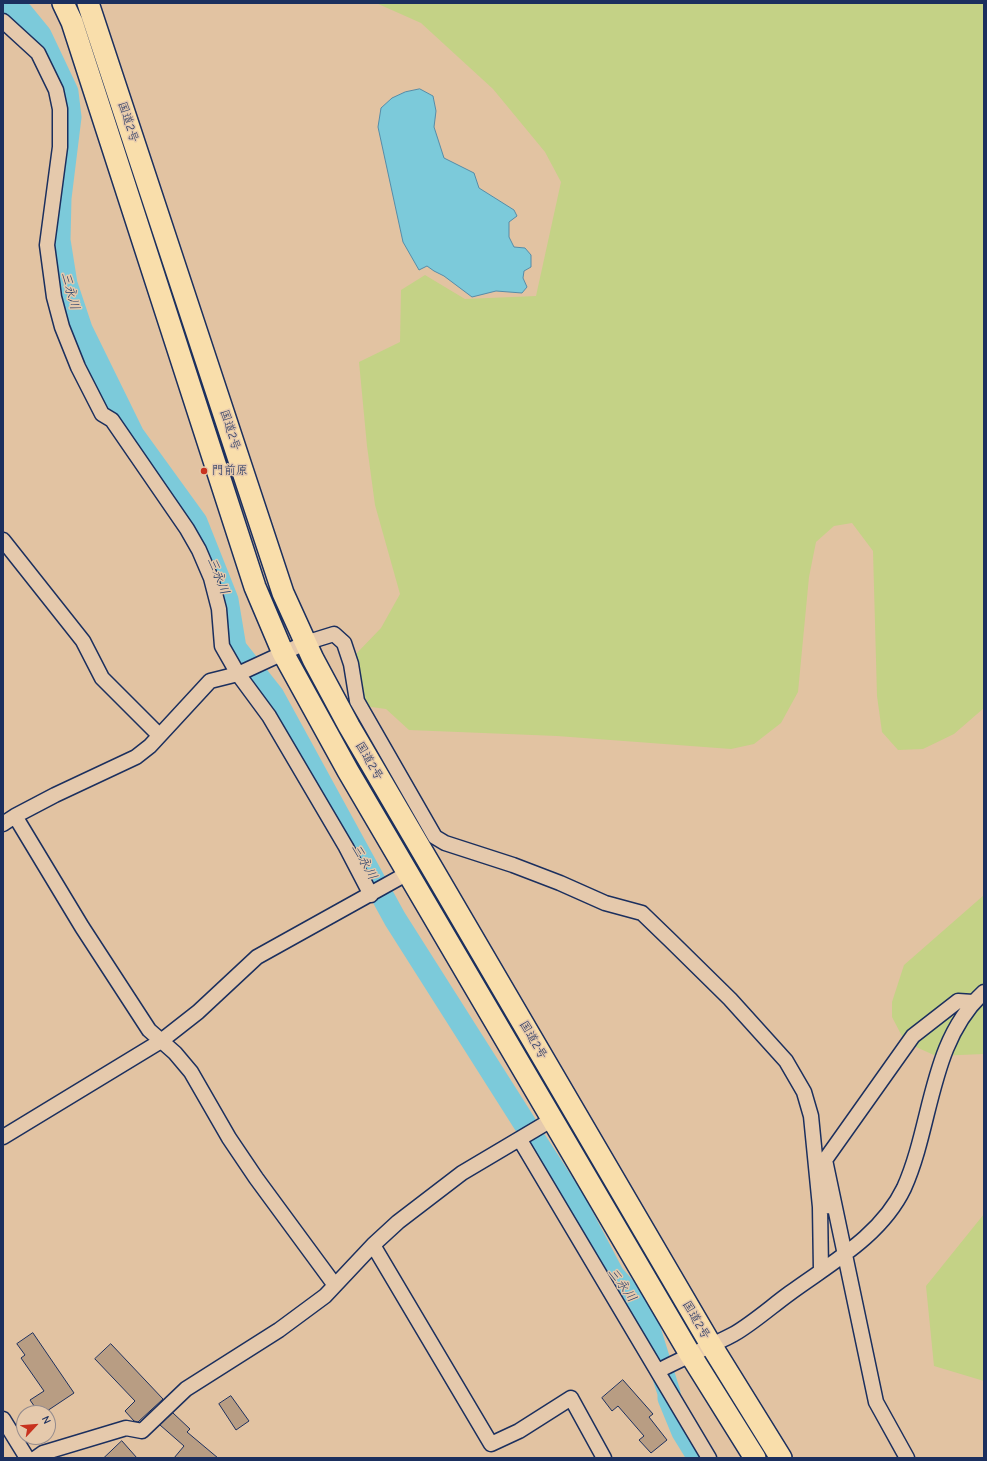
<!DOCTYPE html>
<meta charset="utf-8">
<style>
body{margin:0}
#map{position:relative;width:987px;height:1461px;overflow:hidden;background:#e2c3a2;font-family:"Comic Neue",sans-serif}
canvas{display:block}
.frame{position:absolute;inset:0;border:4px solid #1b2f5e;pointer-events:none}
.north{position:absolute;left:16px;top:1405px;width:40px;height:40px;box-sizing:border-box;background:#e5c9ac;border:1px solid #948b8d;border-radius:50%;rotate:64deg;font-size:11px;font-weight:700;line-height:16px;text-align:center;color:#1b2f5e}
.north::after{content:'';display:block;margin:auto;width:14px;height:18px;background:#c8321e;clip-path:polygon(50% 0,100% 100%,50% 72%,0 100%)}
</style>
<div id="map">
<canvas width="987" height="1461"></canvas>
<div class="frame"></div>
<div class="north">N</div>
</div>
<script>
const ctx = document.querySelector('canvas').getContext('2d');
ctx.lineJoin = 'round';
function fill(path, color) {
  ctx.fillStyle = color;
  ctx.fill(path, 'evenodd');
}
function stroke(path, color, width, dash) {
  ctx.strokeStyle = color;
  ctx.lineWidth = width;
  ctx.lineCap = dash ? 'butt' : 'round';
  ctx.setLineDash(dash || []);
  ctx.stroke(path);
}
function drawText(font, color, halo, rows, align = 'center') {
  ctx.font = font + ' "Comic Neue","Klee One",sans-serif';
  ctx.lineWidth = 3;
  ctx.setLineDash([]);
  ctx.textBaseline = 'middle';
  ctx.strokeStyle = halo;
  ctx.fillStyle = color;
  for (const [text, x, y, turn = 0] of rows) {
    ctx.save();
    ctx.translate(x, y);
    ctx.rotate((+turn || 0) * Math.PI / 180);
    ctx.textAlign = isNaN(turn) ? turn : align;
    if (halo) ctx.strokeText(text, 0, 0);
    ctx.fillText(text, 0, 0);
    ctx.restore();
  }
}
fill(new Path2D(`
 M376,3H984V708L954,734L923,749L898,750L882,732L877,696L873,551L852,523L834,526L816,542L809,577L798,692L781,723L754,744L731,749L557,736L409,730L386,709L364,706L355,655L381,628L400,594L375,505L367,446L359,362L400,342L401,290L425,275L465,299L536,296L561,182L545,152L493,89L421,23Z
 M984,895V1054L936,1056L905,1042L892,1017V1002L904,965Z
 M984,1214V1381L934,1366L926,1286Z`), '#c4d286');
const water = new Path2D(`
 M420,89L433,96L436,111L434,127L444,158L474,173L479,188L514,210L517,216L509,222V237L514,247L525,248L531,255V267L524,271L523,278L527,287L522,293L496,291L472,297L444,276L434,271L427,266L419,270L403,242L378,127L381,108L392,98L405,92Z`);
fill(water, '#7ccada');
stroke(water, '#558ca8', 1);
stroke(new Path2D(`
 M9,3L22,13L40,35L67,92L70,117L60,198L59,240L66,284L81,329L133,435L196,522L227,600L235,648L273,696L395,919L525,1124
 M536,1142L574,1201L613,1275L633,1298L649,1329L669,1393V1398L683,1432L699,1458`), '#7ccada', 23);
const building = new Path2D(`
 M33,1333L74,1393L44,1413H39L30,1400L44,1391L21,1358L25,1355L17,1344Z
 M111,1344L163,1399L138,1422L134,1421L125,1411L135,1401L95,1359Z
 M623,1380L653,1414L649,1417L667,1440L651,1453L639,1440L644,1436L618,1406L612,1411L602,1398Z
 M231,1396L249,1421L236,1430L219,1404Z
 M173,1413L190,1429L187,1432L218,1458H174L184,1446L160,1425Z
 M122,1441L137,1458H104Z`);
fill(building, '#b89d83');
stroke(building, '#1b2f5e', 1);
const minor = new Path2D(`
 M3,21L38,53L56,90L60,109V147L47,245L54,297L62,327L78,367L102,414L112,420L187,529L199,550L211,578L219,609L222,646L238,674L269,716L346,847L371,895
 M3,540L83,641L102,678L159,735
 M15,816L82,927L149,1030L175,1053L191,1072L229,1138L256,1178L334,1284
 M3,824L15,816L55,795L136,757L150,746L210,681L238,674L305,643L334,634L344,643L351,664L357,701L435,837L445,843L513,865L560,883L605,903L642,913L671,941L730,999L786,1061L804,1092L811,1116L820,1207
 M3,1137L161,1041L198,1012L257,957L408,873
 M520,1140L709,1458
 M373,1245L491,1444L519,1431L571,1398L604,1458
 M821,1270L820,1207L829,1206
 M658,1371C683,1358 709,1347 734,1334C753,1323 772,1306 790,1293C831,1263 881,1236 904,1188C933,1123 929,1043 984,992
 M3,1419L27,1458
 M36,1458L43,1453L126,1428L142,1431L186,1389L279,1330L325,1296L373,1245L398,1222L462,1173L553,1119
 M907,1458L876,1402L825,1160L913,1036L958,1001L973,1002`);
const highway = new Path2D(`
 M63,3L72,22L255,587L283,653L348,771L690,1354L755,1458
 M88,3L283,593L313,659L349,726L711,1345L781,1458`);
stroke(minor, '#1b2f5e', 17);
stroke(highway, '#1b2f5e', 24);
stroke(minor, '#e5c9ac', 14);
stroke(highway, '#f9deab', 21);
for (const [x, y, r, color] of [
 [204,471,4,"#c8321e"]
]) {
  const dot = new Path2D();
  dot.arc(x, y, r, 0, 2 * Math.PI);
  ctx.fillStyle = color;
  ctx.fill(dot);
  stroke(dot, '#e5c9ac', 1.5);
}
drawText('12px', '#1b2f5e', '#e5c9ac', [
 ["国道2号",128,122,72],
 ["国道2号",230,430,72],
 ["国道2号",369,761,60],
 ["国道2号",533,1040,60],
 ["国道2号",696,1320,60]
]);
drawText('12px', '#1b2f5e', '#e5c9ac', [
 ["門前原",212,471]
], 'left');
drawText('italic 13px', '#253e6a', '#e5c9ac', [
 ["三永川",70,291,75],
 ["三永川",218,576,68],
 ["三永川",364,862,61],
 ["三永川",622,1285,54]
]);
</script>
